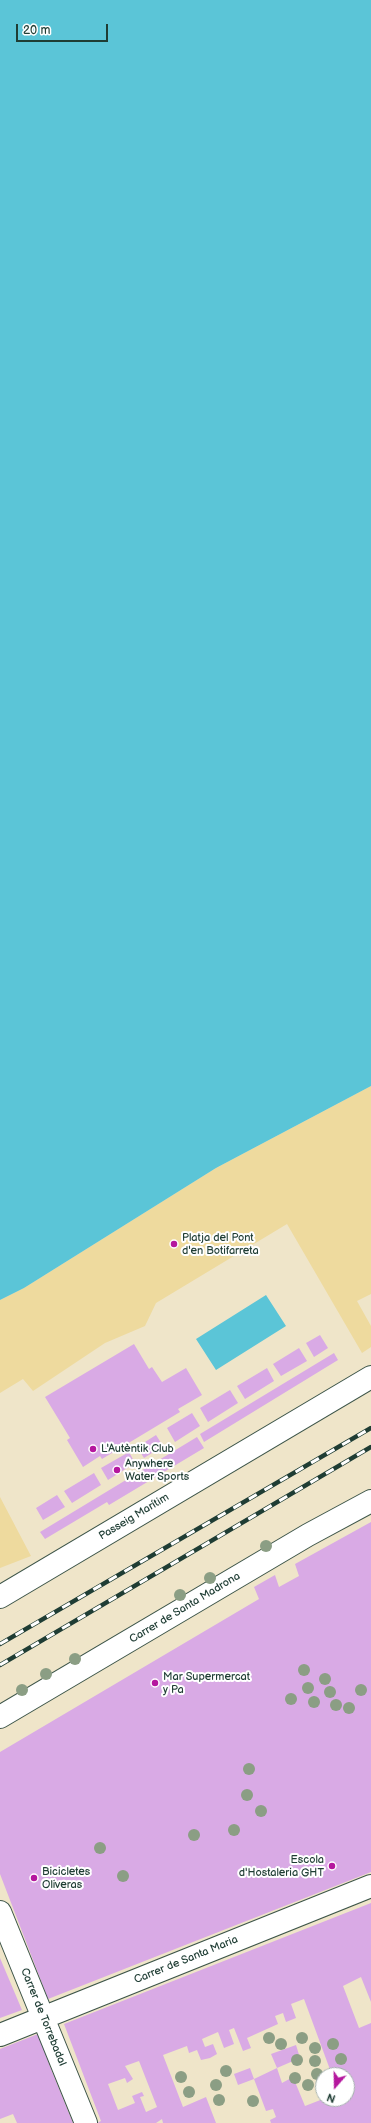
<!DOCTYPE html>
<meta charset="utf-8">
<style>
body{margin:0}
#map{position:relative;width:371px;height:2123px;overflow:hidden;background:#efe5c9;font-family:"Balsamiq Sans",sans-serif}
canvas{display:block}
.north{position:absolute;left:315px;top:2067px;width:40px;height:40px;box-sizing:border-box;background:#fff;border:1px solid #a5b1ae;border-radius:50%;rotate:200deg;font-size:11px;font-weight:700;line-height:16px;text-align:center;color:#1f3d34}
.north::after{content:'';display:block;margin:auto;width:14px;height:18px;background:#b5179e;clip-path:polygon(50% 0,100% 100%,50% 72%,0 100%)}
.scale{position:absolute;left:16px;top:24px;width:92px;height:18px;box-sizing:border-box;border:2px solid #1f3d34;border-top:0;padding-left:5px;font-size:12px;line-height:14px;white-space:nowrap;color:#1f3d34;-webkit-text-stroke:3px #fff;paint-order:stroke}
</style>
<div id="map">
<canvas width="371" height="2123"></canvas>
<div class="north">N</div>
<div class="scale">20 m</div>
</div>
<script>
const ctx = document.querySelector('canvas').getContext('2d');
ctx.lineJoin = 'round';
function fill(path, color) {
  ctx.fillStyle = color;
  ctx.fill(path, 'evenodd');
}
function stroke(path, color, width, dash) {
  ctx.strokeStyle = color;
  ctx.lineWidth = width;
  ctx.lineCap = dash ? 'butt' : 'round';
  ctx.setLineDash(dash || []);
  ctx.stroke(path);
}
function drawText(font, color, halo, rows, align = 'center') {
  ctx.font = font + ' "Balsamiq Sans",sans-serif';
  ctx.lineWidth = 4;
  ctx.setLineDash([]);
  ctx.textBaseline = 'middle';
  ctx.strokeStyle = halo;
  ctx.fillStyle = color;
  for (const [text, x, y, turn = 0] of rows) {
    ctx.save();
    ctx.translate(x, y);
    ctx.rotate((+turn || 0) * Math.PI / 180);
    ctx.textAlign = isNaN(turn) ? turn : align;
    if (halo) ctx.strokeText(text, 0, 0);
    ctx.fillText(text, 0, 0);
    ctx.restore();
  }
}
fill(new Path2D(`
 M371,1086V1294L357,1301L371,1326V1347L362,1353L287,1224L156,1303L145,1326L105,1343L33,1391L23,1379L0,1393V1300L24,1288L216,1168Z
 M0,1497L31,1556L0,1568Z`), '#eeda9e');
fill(new Path2D(`
 M0,0H371V1086L216,1168L24,1288L0,1300Z
 M266,1295L286,1326L216,1370L196,1339Z`), '#5bc5d7');
fill(new Path2D(`
 M320,1335L328,1348L314,1357L306,1343Z
 M134,1344L149,1369L152,1367L162,1382L186,1368L202,1395L178,1409L180,1412L102,1459L100,1456L83,1467L67,1440L70,1438L45,1397Z
 M299,1348L307,1361L281,1376L273,1364Z
 M334,1353L338,1360L204,1442L200,1434Z
 M267,1368L274,1381L245,1399L237,1386Z
 M230,1390L238,1403L208,1422L200,1408Z
 M192,1413L200,1426L175,1442L167,1428Z
 M156,1435L163,1446L144,1458L137,1447Z
 M197,1437L204,1448L109,1505L107,1502L45,1539L40,1532Z
 M129,1452L135,1463L108,1480L101,1468Z
 M94,1473L101,1485L72,1503L64,1491Z
 M57,1495L65,1507L43,1520L36,1508Z
 M371,1522V1872L48,1999L0,1874V1752L259,1599L254,1587L275,1575L279,1587L299,1576L295,1564Z
 M371,1903V2002L361,1977L343,1986L359,2028L371,2023V2123H271L270,2120L276,2117L273,2109L266,2111L254,2079L238,2085L234,2074L250,2068L254,2079L277,2068L282,2083L293,2077L305,2106L323,2099H347V2075H332L304,1999L291,2004L296,2018L286,2022L283,2013L275,2016L278,2024L247,2038L251,2048L243,2051L234,2028L229,2030L234,2044L224,2048L218,2032L202,2039L205,2047L213,2044L217,2054L210,2058L201,2060L197,2050L189,2053L187,2046L163,2055L183,2107L206,2097L216,2123H163L162,2119L156,2123H97L101,2121L64,2024ZM139,2061L157,2107L146,2112L140,2097L144,2096L142,2092L132,2096L135,2103L118,2110L108,2084L125,2078L127,2083L133,2079L125,2066Z
 M0,1958L22,2010L0,2018Z
 M38,2034L51,2069L73,2123H17L13,2114L0,2119V2049Z
 M296,2045L300,2058L277,2068L271,2054Z`), '#d9aae5');
const minor = new Path2D(`
 M0,1597L371,1377
 M0,1717L308,1535L371,1501
 M0,1912L86,2123
 M0,2035L371,1886`);
stroke(minor, '#3e564a', 24);
stroke(minor, '#fff', 22);
const rail = new Path2D(`
 M0,1644L371,1428
 M0,1665L371,1447`);
stroke(rail, '#1f3d34', 4.5);
stroke(rail, '#fff', 3, [9]);
ctx.fillStyle = '#8b9e84';
for (const [x, y] of [
 [266,1546],
 [210,1578],
 [180,1595],
 [75,1659],
 [304,1670],
 [46,1674],
 [325,1679],
 [308,1688],
 [22,1690],
 [361,1690],
 [330,1692],
 [291,1699],
 [314,1702],
 [336,1705],
 [349,1708],
 [249,1769],
 [247,1795],
 [261,1811],
 [234,1830],
 [194,1835],
 [100,1848],
 [123,1876],
 [269,2038],
 [302,2038],
 [281,2044],
 [333,2044],
 [315,2048],
 [341,2059],
 [297,2060],
 [315,2061],
 [226,2071],
 [317,2074],
 [181,2077],
 [295,2078],
 [216,2085],
 [308,2085],
 [189,2092],
 [219,2100],
 [253,2101]
]) {
  ctx.beginPath();
  ctx.arc(x, y, 6, 0, 2 * Math.PI);
  ctx.fill();
}
for (const [x, y, r, color] of [
 [174,1244,4,"#b5179e"],
 [93,1449,4,"#b5179e"],
 [117,1470,4,"#b5179e"],
 [155,1683,4,"#b5179e"],
 [332,1866,4,"#b5179e"],
 [34,1878,4,"#b5179e"]
]) {
  const dot = new Path2D();
  dot.arc(x, y, r, 0, 2 * Math.PI);
  ctx.fillStyle = color;
  ctx.fill(dot);
  stroke(dot, '#fff', 1.5);
}
drawText('11px', '#1f3d34', '#fff', [
 ["Platja del Pont",182,1238],
 ["d'en Botifarreta",182,1251],
 ["L'Autèntik Club",101,1449],
 ["Anywhere",125,1464],
 ["Water Sports",125,1477],
 ["Mar Supermercat",163,1677],
 ["y Pa",163,1690],
 ["Escola",324,1860,"right"],
 ["d'Hostaleria GHT",324,1873,"right"],
 ["Bicicletes",42,1872],
 ["Oliveras",42,1885]
], 'left');
drawText('11px', '#1f3d34', '#fff', [
 ["Passeig Marítim",134,1517,-31],
 ["Carrer de Santa Madrona",185,1608,-31],
 ["Carrer de Santa Maria",186,1960,-22],
 ["Carrer de Torrebadal",43,2017,68]
]);
</script>
